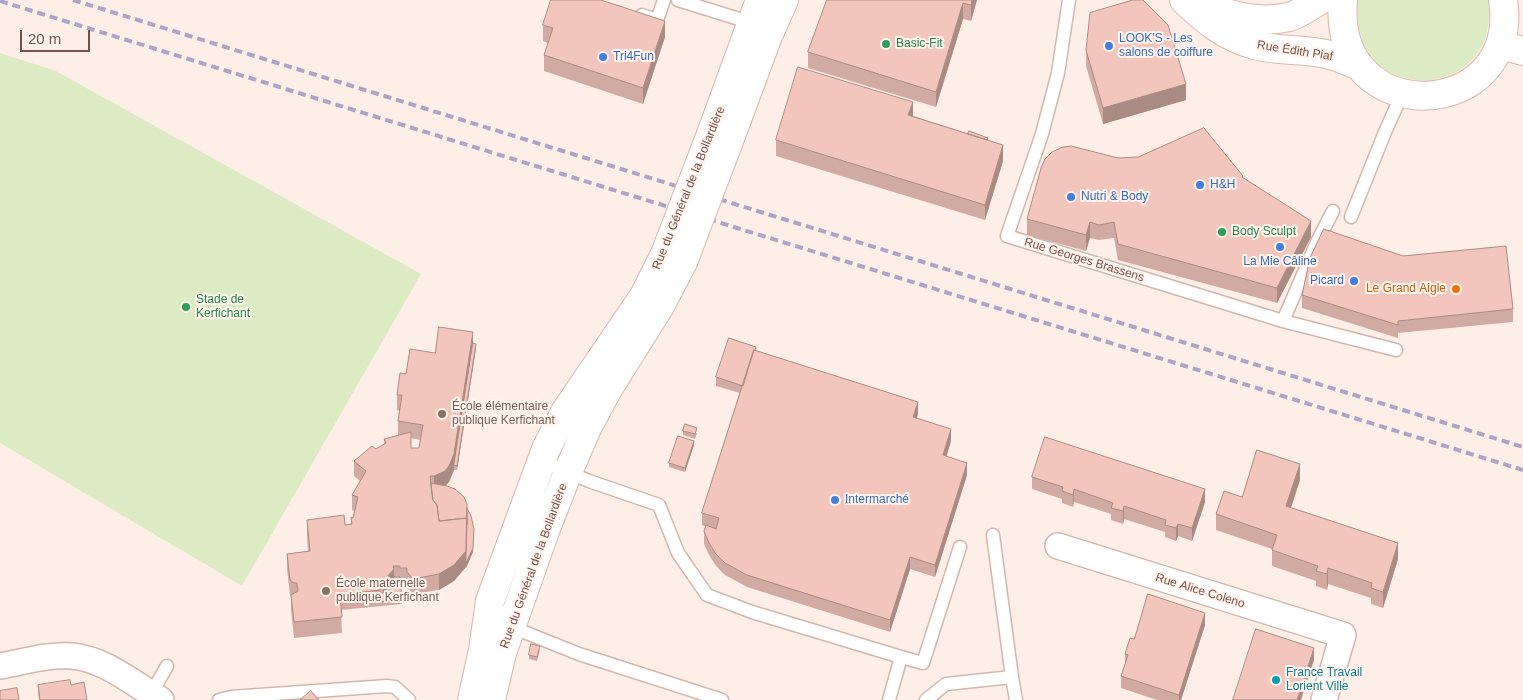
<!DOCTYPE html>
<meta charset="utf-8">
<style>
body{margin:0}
#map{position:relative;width:1523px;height:700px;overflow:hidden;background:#fdefe7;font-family:Helvetica,sans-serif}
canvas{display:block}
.scale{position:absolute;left:20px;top:30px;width:70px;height:22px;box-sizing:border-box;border:2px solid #78504a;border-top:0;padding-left:6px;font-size:15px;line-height:18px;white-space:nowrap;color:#78504a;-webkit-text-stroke:4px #fff4ee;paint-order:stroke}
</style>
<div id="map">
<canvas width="1523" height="700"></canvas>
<div class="scale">20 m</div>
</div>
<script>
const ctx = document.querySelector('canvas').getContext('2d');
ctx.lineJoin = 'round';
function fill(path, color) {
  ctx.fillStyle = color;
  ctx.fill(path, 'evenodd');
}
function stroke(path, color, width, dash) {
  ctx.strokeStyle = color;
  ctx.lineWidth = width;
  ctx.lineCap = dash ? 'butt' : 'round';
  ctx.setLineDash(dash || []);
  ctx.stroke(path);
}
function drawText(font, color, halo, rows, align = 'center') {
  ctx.font = font + ' Helvetica,sans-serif';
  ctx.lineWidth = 4;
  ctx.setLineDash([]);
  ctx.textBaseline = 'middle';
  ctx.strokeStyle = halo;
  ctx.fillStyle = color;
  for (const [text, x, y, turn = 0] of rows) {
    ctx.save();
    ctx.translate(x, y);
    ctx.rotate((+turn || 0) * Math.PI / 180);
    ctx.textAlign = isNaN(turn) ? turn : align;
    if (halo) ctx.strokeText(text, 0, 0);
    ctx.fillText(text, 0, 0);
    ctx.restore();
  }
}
fill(new Path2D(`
 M1358,0H1488C1503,104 1347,110 1358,0Z
 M0,53L56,71L421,274L242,586L0,443Z`), '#ddebc4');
const service = new Path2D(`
 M678,0L752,23
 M1069,0L1058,73L1042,134L1007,236L1283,321L1396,350
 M642,15L657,20L664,0
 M1351,217L1385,132L1402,94
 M1283,321L1317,242L1333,211
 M541,461L589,481L659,505L678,553L707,595L752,612L901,657L889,700
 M993,535L1012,677
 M509,626L579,654L722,700
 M901,657L923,663L960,547
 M151,694L167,666
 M219,700L231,697L387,686L395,687L409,700
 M926,700L946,684L1012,677L1016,700`);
const minor = new Path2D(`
 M1058,546L1343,635L1324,700
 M0,666C23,662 49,654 72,656C105,659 134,684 161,700`);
const secondary = new Path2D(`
 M1184,0C1206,21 1224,36 1254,45C1279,52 1305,48 1330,55C1340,57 1349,62 1359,66
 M1343,0C1331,132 1522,123 1503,0
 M1197,1C1224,15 1258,24 1289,17C1299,14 1311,6 1320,0
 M1500,45L1523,51
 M711,134L760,0
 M729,141L768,36L784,0
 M472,700L483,650L490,601L546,449L565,412L644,296L665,254
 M491,700L502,653L545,531L568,472L588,426L608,389L660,306L683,262`);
stroke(service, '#d2b7ae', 15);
stroke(minor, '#d2b7ae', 28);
stroke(secondary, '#d7b7ae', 30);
stroke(service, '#fff', 12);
stroke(minor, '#fff', 25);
stroke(secondary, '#fff', 28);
stroke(new Path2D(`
 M73,0L1523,447
 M0,1L1523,470`), '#afa4c8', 4, [8, 5]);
const secondaryBridge = new Path2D(`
 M665,254L711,134
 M683,262L729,141`);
stroke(secondaryBridge, '#d7b7ae', 30, []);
stroke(secondaryBridge, '#fff', 28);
fill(new Path2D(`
 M827,0H977L971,21L963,19L936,107L808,68V52Z
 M543,25L665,37L643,104L544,71V55L548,43L543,41Z
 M1086,50L1186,100L1103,124L1086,66Z
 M913,116L988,140L1003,161L985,220L776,156V140Z
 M1118,158L1243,178L1311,237L1277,303L1118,260L1114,238L1099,240L1090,238L1086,251L1027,235V219Z
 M1302,295L1513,309V322L1398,333V338L1302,308Z
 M473,343L476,348L457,470H454L449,482L446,485L467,508L473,552L466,568V565V567L454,581L439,590L413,594L407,588V584H400L402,604L341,610L342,633L294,638L291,610V597L290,595L287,569V554L308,551L307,536V520L345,525L351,524V517L353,518L354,511L352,510V495L360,481L354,476V461L384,444V439L398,436V421L400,411L397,410V395L406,374L435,353ZM411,438L420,440L419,448H411Z
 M756,351L918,414L917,418L951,441L946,457L967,475L935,577L910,569L890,632L747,587L725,575L716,566L709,555L704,544V531L706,527L702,525V513L740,393L716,386V377Z
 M683,431L697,433L695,439L683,435Z
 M694,445L685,472L669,467V463Z
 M1032,477L1205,502L1192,541L1178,536L1176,541L1165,537V532L1124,519L1123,524L1111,520V514L1074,502L1073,507L1062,503V499L1032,489Z
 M1300,480L1291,508L1398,559L1383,608L1371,604V598L1328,584L1327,590L1316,586V581L1272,566V549L1216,530V514L1242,497Z
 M1205,625L1181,700H1157L1121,688V676L1125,665V654L1134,639Z
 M540,650L537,661L529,659V655Z
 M38,685H71L87,700H39L38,693Z`), '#d1aaa3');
fill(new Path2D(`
 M972,0H977L971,21V5Z
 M963,3V19L936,107V92Z
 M665,21V37L643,104V88Z
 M1186,84V100L1103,124V108Z
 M913,102V118L908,115Z
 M1003,145V161L985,220V205Z
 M1311,221V237L1277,303V288Z
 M1090,222V238L1086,251V235Z
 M473,332V348L454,465V470L449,482L445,486L434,492V476Z
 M476,344V348L457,470V466Z
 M918,402V414L913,429V417Z
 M951,429V441L943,468V455Z
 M694,441V445L685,472V468Z
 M967,463V475L935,577V565Z
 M1300,464V480L1286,522V506Z
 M1074,489V502L1073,507V495Z
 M1205,489V502L1192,541V528Z
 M1124,506V519L1123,524V511Z
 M1178,524V536L1176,541V528Z
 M474,529L473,552L466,568V565V567L454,581L439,590V574L466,551V563Z
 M1398,543V559L1383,608V592Z
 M910,557V569L890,632V620Z
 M1328,568V584L1327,590V574Z
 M394,569V585L383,597V581Z
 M1205,613V625L1181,700H1179V695Z
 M1314,648V660L1301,700H1297Z`), '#aa8b84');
const building = new Path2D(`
 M551,0H601L665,21L643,88L544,55L553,28L543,25Z
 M827,0H972L971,5L963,3L936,92L808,52Z
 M1133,0H1143L1168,25L1186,84L1103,108L1086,50L1090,13Z
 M798,67L913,102L908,115L1003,145L985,205L776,140Z
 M1204,128L1243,176L1242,177L1311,221L1277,288L1118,244L1114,222L1099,225L1090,222L1086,235L1027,219L1041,168L1045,159L1052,152L1063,147L1071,146L1118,158L1138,157Z
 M969,131L988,138L987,140L968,134Z
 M1324,229L1403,256L1506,246L1513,309L1398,321V325L1302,295L1310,258Z
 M439,327L473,332L454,454L449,466L445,471L434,476H430L433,500L437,505L439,521L467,518L466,551L454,565L439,574L413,579L407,572V568H400V566H393L394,569L383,581H379L380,590L336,595L337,604H341L342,617L294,622L291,595L298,591L297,583H294L290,580L287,554L310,551L307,520L344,515L345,525L352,524L351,517L353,518L358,497L352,495L366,471L354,461L372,446L376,449L386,443L384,439L411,432V448H419L423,425L398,421L402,395H397L400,373L406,374L410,349L435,353Z
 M729,338L756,347L755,350H754L743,386L716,377Z
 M473,343L476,344L457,466L454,465Z
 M754,350L918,402L913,417L951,429L943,455L967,463L935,565L910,557L890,620L747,575L725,563L716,554L709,543L704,531L706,525L716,529L719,518L702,513Z
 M685,424L697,428L695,434L683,431Z
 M678,436L694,441L685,468L669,463Z
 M1045,437L1205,489L1192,528L1178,524L1176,528L1165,525L1166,520L1124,506L1123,511L1111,508L1113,503L1074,489L1073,495L1062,491L1063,487L1032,477Z
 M1257,450L1300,464L1286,506L1398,543L1383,592L1371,588L1372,583L1328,568L1327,574L1316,571L1318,566L1272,550L1277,535L1216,514L1224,491L1242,497Z
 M431,483L447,486L455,489L464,497L467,504V525V518L439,521L437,505L433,500Z
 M467,508L471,516L474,529L473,548L466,563Z
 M394,577H400L402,599L380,602V593H383L394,580Z
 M1148,594L1205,613L1179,695L1121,676L1128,655L1125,654L1130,638L1134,639Z
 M1256,629L1314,648L1297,700H1233Z
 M531,644L540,646L537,657L529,655Z
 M70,680L71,685L84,682L87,700H40L38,685Z
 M17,688L19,700H0V691Z
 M311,691L319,700H300Z`);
fill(building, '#f3c6bd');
stroke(building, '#aa8b84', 1);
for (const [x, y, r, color] of [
 [886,44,5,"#2e9e5b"],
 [1109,46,5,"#3f7fe0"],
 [603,57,5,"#3f7fe0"],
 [1200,185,5,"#3f7fe0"],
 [1071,197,5,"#3f7fe0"],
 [1222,232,5,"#2e9e5b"],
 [1280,247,5,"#3f7fe0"],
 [1354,281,5,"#3f7fe0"],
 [1456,289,5,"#e8710a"],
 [186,307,5,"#2e9e5b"],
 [442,414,5,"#8d6e63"],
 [835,500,5,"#3f7fe0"],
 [326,591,5,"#8d6e63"],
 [1276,680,5,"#0f9aa8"]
]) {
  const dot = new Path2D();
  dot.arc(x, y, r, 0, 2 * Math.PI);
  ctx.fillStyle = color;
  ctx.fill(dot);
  stroke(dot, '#fff4ee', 2);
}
drawText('12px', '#366cbe', '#fff4ee', [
 ["LOOK'S - Les",1119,39],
 ["salons de coiffure",1119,53],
 ["Tri4Fun",613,57],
 ["H&H",1210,185],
 ["Nutri & Body",1081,197],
 ["La Mie Câline",1280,262,"center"],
 ["Picard",1344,281,"right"],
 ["Intermarché",845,500]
], 'left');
drawText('12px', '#27864d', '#fff4ee', [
 ["Basic-Fit",896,44],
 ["Body Sculpt",1232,232],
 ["Stade de",196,300],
 ["Kerfichant",196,314]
], 'left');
drawText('12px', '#78504a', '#fff4ee', [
 ["Rue Édith Piaf",1295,51,9],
 ["Rue du Général de la Bollardière",689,188,-68],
 ["Rue Georges Brassens",1084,260,17],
 ["Rue du Général de la Bollardière",534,566,-70],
 ["Rue Alice Coleno",1200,591,17]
]);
drawText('12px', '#c56008', '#fff4ee', [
 ["Le Grand Aigle",1446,289]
], 'right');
drawText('12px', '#785e54', '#fff4ee', [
 ["École élémentaire",452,407],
 ["publique Kerfichant",452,421],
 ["École maternelle",336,584],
 ["publique Kerfichant",336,598]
], 'left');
drawText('12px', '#0d838f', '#fff4ee', [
 ["France Travail",1286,673],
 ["Lorient Ville",1286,687]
], 'left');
</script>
